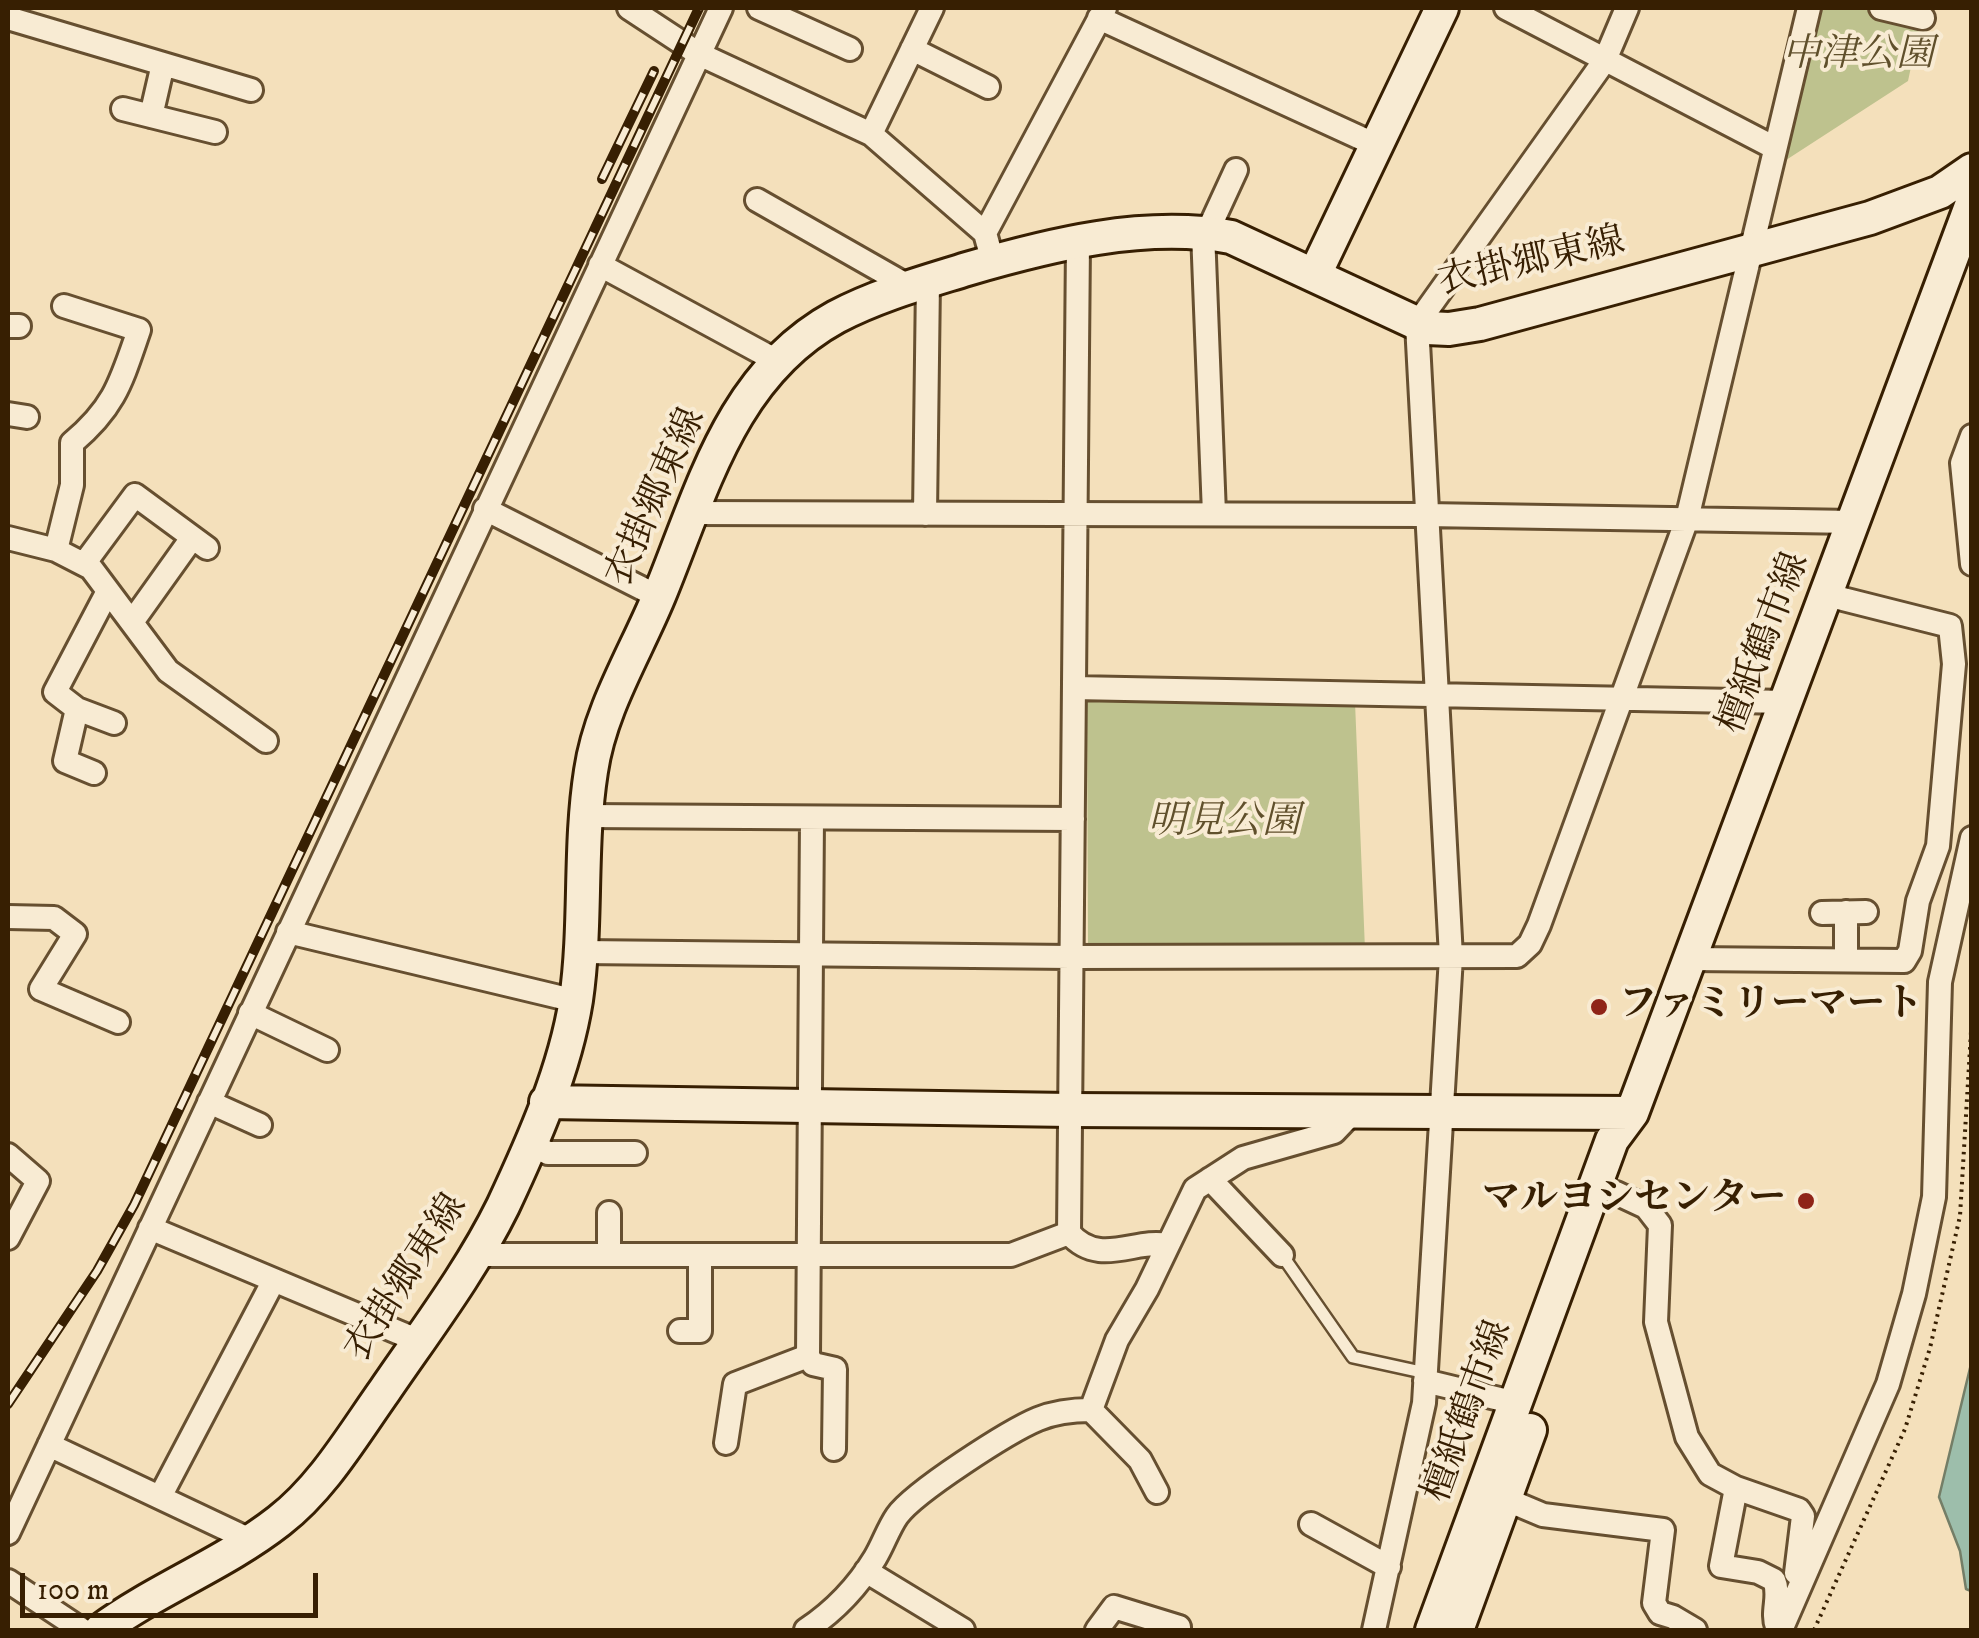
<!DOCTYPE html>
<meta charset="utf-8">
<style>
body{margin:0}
#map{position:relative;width:1979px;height:1638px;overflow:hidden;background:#f4e0bb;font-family:"IM FELL DW Pica",serif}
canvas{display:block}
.frame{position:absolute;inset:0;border:10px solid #371f02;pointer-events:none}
.scale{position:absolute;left:20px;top:1573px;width:298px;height:45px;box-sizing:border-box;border:5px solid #371f02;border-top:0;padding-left:12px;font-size:30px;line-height:35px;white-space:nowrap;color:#371f02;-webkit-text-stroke:8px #f8ebd3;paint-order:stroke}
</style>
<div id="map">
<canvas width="1979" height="1638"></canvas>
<div class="frame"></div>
<div class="scale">100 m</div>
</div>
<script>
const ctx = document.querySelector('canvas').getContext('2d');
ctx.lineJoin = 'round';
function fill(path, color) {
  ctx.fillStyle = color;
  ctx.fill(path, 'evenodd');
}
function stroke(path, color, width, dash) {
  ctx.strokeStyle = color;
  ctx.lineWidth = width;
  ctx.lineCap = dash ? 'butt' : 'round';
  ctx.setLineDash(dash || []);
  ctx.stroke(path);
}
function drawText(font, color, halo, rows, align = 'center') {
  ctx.font = font + ' "IM FELL DW Pica","Noto Serif JP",serif';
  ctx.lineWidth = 8;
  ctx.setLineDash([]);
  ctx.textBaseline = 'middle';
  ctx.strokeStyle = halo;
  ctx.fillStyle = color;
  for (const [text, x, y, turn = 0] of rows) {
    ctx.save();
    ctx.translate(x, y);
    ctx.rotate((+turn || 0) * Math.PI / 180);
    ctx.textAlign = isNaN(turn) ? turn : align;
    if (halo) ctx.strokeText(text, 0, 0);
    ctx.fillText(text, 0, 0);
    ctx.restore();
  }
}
fill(new Path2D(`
 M1821,8H1872L1921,20L1908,81L1783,162Z
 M1087,697L1355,702L1365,950L1088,947Z`), '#bec28e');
const water = new Path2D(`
 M1971,1364L1972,1591H1971L1966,1589L1960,1551L1939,1497Z`);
fill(water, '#9dbeab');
stroke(water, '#747e67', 2.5);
const lane = new Path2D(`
 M1282,1255L1353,1357L1426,1373`);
const street = new Path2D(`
 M629,8L699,54L871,134L985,233L993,262
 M759,8L850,49
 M1506,8L1775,148
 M1881,8L1923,18
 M8,18L251,90
 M1099,18L1376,145
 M912,49L988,87
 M123,109L215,132
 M151,116L163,64
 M871,134L932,8
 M757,200L908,286
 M1203,232L1214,514
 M985,233L1105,8
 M1207,233L1236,170
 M600,265L777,361
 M8,326H19
 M8,414L27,417
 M1972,436L1962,463L1972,564
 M485,509L659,597
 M690,513L1426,515L1854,522
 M925,514L928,281
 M8,538L56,550L91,568L168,671L266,741
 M56,550L72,485V443C115,407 121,382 139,330L64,306
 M84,564L135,495L207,548
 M108,591L55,692L77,709L114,723
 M132,622L192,538
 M1074,688L1787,702
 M77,709L65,761L94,773
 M585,816L1073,819
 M812,818L808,1356L813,1364L835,1369L834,1449
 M1846,912V960
 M1822,913L1866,912
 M8,917L54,918L75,934L41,989L118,1022
 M288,932L576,1001
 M581,952L1071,957L1517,956L1530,944L1539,925L1687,519L1809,8
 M1690,959L1904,961L1910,951L1918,901L1938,846L1954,664L1950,626L1827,595
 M250,1013L327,1050
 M209,1102L260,1125
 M529,1143L548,1153H635
 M8,1155L38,1181L8,1238
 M1210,1179L1282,1255
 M1616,1193L1646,1207L1660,1225L1656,1322L1687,1437L1710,1474L1736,1488L1799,1510L1803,1516L1796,1573
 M609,1213V1255
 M150,1228L419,1341
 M1069,1233C1099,1268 1136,1238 1167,1245
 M477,1255H1011L1069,1233L1078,243
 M680,1331H700V1255
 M1425,1381L1516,1403
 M1091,1410L1140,1460L1157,1492
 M726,1443L735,1384L808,1356
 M49,1445L250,1540
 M1736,1488L1721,1566L1758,1572L1774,1580C1781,1596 1771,1611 1777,1627
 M160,1497L274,1280
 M1505,1499L1543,1515L1663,1530L1654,1603L1660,1613L1673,1617L1695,1630
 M1311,1524L1389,1567
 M8,1533L721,8
 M866,1571L963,1630
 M8,1581L82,1630
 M806,1630C833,1612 858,1586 875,1558C883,1545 888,1529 897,1516C914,1492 1009,1431 1038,1419C1055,1412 1073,1410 1091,1410L1117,1340L1147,1289L1195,1189L1243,1158L1334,1132L1355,1110
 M1097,1630L1114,1607L1179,1627
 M1374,1630L1424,1403L1451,957L1417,324L1605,60L1627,8
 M1781,1630L1888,1384L1914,1294L1934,1197L1940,982L1972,838`);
const secondary = new Path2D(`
 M1315,274L1442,8
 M546,1102L1070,1110L1632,1113
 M101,1630C157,1589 224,1564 279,1521C323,1487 353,1435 385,1390C426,1330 471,1271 503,1206C533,1142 565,1070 576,1000C587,924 579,847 591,771C600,709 635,654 659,596C702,492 730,375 836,317C878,295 922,283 967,269C1049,245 1145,221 1231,237L1427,328L1449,329L1480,324L1870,218L1940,192L1972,170
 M1432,1630L1612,1140L1632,1113L1972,203
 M1457,1630L1530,1430`);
stroke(lane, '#664f30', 16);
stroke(street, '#664f30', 28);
stroke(secondary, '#371f02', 38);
stroke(new Path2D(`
 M1814,1630L1905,1429L1930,1348L1960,1216L1972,1015`), '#371f02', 4, [2.5, 5]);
stroke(lane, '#f8ebd3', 11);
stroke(street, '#f8ebd3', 22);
stroke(secondary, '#f8ebd3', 32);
const rail = new Path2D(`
 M602,179L654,71
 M8,1404L97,1271L134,1205L699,8`);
stroke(rail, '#371f02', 10);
stroke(rail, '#f8ebd3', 6, [19]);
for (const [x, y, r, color] of [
 [1599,1007,10,"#8f2418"],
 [1806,1201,10,"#8f2418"]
]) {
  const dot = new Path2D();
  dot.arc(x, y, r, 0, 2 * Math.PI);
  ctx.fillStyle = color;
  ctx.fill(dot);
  stroke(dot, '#f8ebd3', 4);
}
drawText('italic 38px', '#60502c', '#f8ebd3', [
 ["中津公園",1858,57],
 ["明見公園",1224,824]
]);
drawText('38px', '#371f02', '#f8ebd3', [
 ["衣掛郷東線",1532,264,-13],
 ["衣掛郷東線",658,498,-66],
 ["檀紙鶴市線",1766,644,-69],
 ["衣掛郷東線",408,1279,-57],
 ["檀紙鶴市線",1470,1412,-70]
]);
drawText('bold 38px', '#371f02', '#f8ebd3', [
 ["ファミリーマート",1619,1007],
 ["マルヨシセンター",1786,1201,"right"]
], 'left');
</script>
